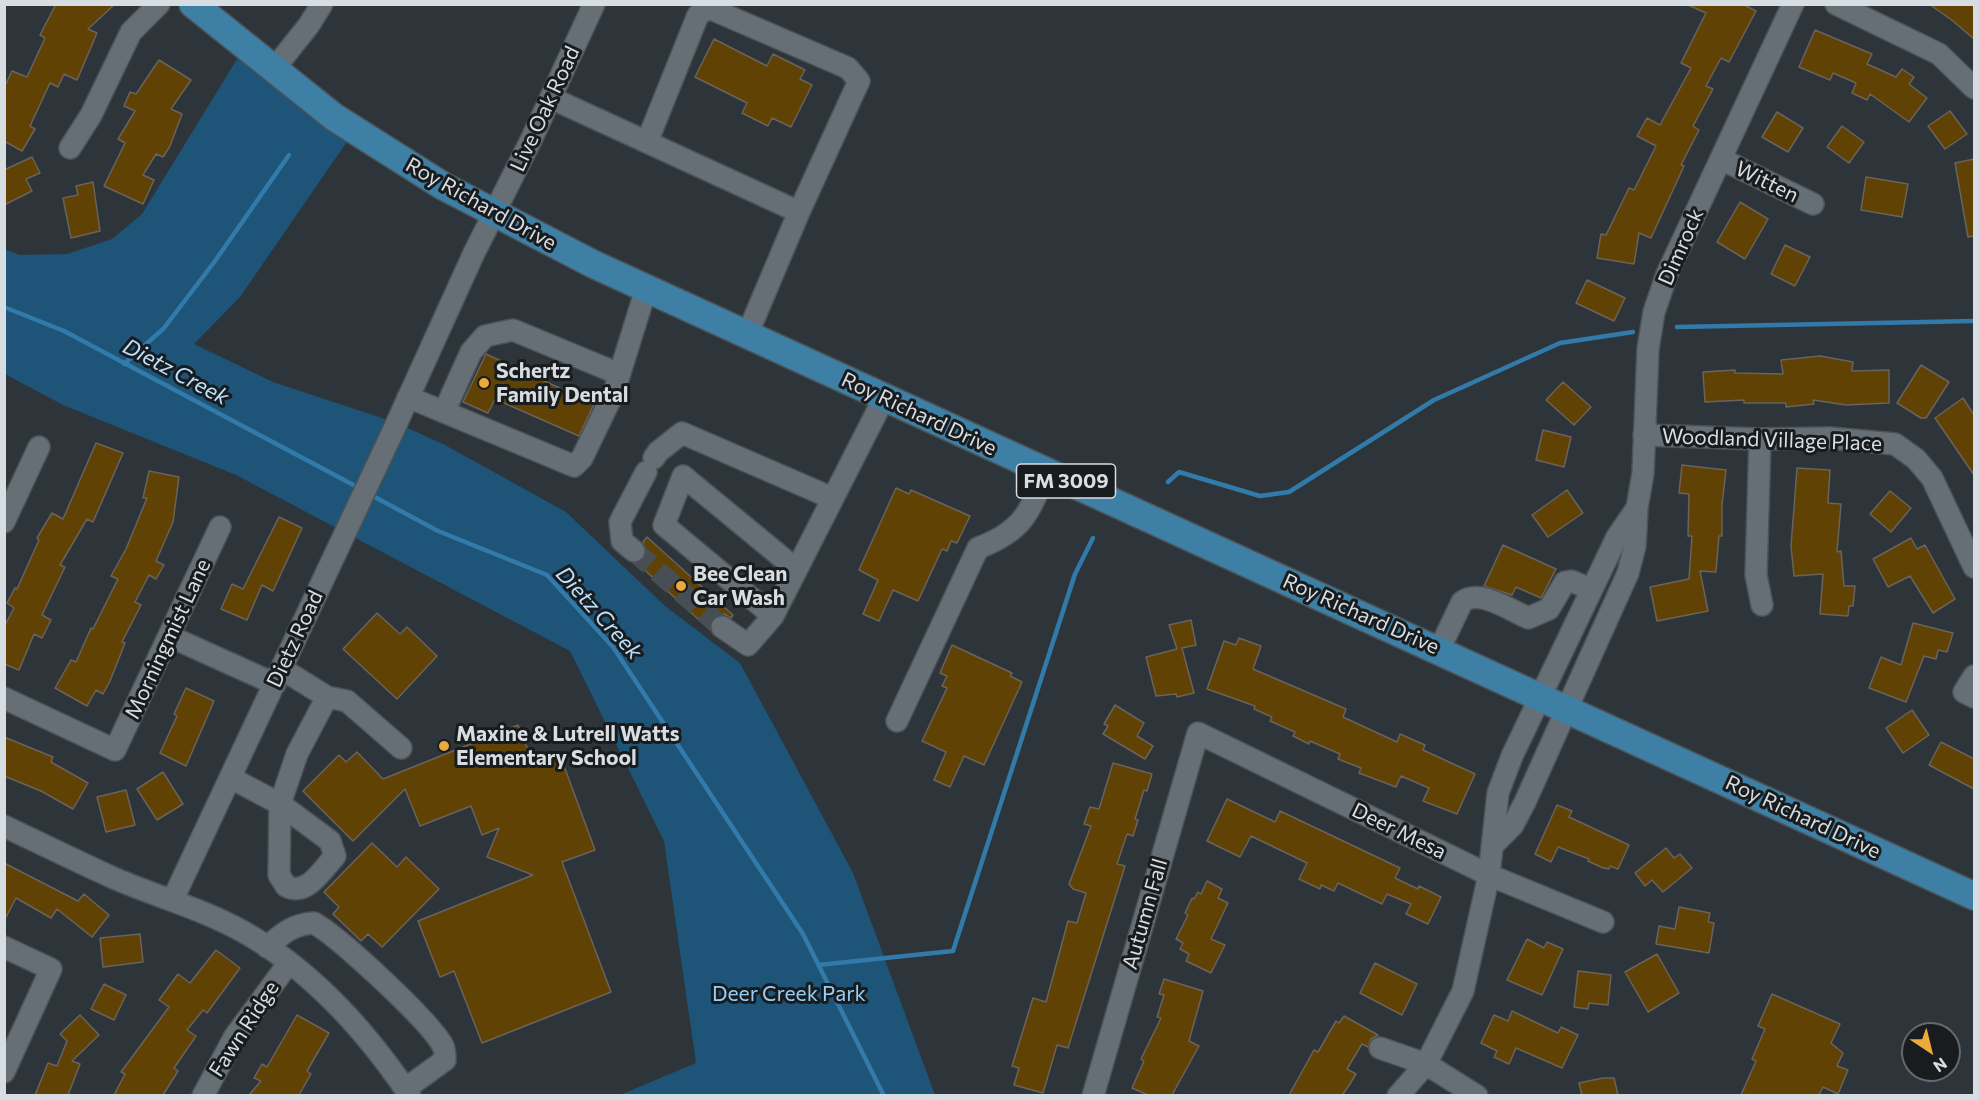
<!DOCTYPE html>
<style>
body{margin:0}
#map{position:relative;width:1979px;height:1100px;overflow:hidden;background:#2d353b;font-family:Commissioner,sans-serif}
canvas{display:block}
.frame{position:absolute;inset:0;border:6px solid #d8dde1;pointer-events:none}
.north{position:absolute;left:1901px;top:1022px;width:60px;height:60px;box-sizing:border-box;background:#181c1f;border:2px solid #65696d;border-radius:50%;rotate:145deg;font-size:16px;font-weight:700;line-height:24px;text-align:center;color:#d8dde1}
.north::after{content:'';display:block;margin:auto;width:21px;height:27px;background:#ebaa39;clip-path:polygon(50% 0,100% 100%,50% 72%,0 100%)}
</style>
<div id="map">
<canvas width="1979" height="1100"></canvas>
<div class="frame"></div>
<div class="north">N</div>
</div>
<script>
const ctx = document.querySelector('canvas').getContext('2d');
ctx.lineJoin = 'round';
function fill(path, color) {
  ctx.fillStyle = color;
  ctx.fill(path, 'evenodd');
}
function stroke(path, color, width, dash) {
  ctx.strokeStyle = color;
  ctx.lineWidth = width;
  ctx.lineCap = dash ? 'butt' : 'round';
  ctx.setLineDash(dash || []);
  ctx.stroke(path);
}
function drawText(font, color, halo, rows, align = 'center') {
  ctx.font = font + ' Commissioner,sans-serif';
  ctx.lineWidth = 6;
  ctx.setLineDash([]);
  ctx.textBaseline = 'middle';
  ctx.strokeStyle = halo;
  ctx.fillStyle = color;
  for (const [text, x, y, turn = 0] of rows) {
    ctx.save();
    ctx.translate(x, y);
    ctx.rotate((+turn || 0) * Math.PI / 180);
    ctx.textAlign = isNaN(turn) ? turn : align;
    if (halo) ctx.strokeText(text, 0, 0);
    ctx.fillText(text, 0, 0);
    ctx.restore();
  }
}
fill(new Path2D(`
 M245,46L355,130L240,297L194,344L273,382L397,423L445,445L566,512L665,606L740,663L853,873L935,1095H620L696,1063L664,841L570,651L236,475L63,405L5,374L4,249L20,255L67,254L112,239L142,214Z`), '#1d5478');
stroke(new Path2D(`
 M4,307L64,331L361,489
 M1677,327L1974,321
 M124,364L164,328L215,261L289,155
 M1168,482L1179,472L1260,496L1289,492L1434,400L1560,343L1633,332
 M371,495L438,531L547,575L613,647L803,934L884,1096
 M818,965L953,951L1075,574L1093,538`), '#327aa9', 4.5);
const building = new Path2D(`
 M56,4H115L88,29L97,33L77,80L64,74L58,87L50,83L30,126L35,129L22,151L4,141V88L12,71L27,77L45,38L40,35Z
 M1686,4H1742L1756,11L1729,62L1721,58L1706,86L1713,89L1693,126L1699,130L1681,165L1684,166L1651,238L1639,233L1634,264L1597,258L1601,234L1606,235L1629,188L1634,190L1656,146L1637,136L1647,118L1660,125L1691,68L1681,63L1706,13Z
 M1929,4H1974V39L1953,21Z
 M1815,30L1872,54L1867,64L1896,77L1902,69L1914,77L1909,84L1927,98L1909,122L1870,94L1867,100L1852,93L1856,83L1833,73L1830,80L1799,67Z
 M714,39L767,66L773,54L805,70L800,79L812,85L791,127L772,118L768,126L742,113L747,103L695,77Z
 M159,60L191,80L171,109L182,114L170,146L163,157L156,154L143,175L154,180L143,204L104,186L125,143L118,139L135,111L124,106L130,92L136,94Z
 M1950,111L1967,134L1945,149L1928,126Z
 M1777,112L1803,128L1788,152L1762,137Z
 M1842,126L1864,142L1849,163L1827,147Z
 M32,157L40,173L26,179L32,191L4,205V170Z
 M1974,159V236L1968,237L1955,163Z
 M1866,177L1908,184L1902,217L1861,210Z
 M93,182L100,231L71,238L63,198L78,195L76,186Z
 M1740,202L1768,219L1745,259L1717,242Z
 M1785,245L1810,257L1795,286L1771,274Z
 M1587,280L1625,298L1614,321L1576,303Z
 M486,354L594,404L579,436L495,399L488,413L463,402Z
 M1820,356L1853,362L1852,371L1889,370V403L1846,405L1813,400L1814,404L1786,407V403H1744V400L1705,402L1703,372L1735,370V373L1783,374L1781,360Z
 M1921,365L1949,382L1926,418H1921L1897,403Z
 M1563,382L1591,407L1574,425L1546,400Z
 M1963,398L1974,415V475L1935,418Z
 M1543,430L1571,437L1564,467L1536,460Z
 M96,443L123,453L93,522L87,519L60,565L65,567L42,615L51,620L42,638L34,634L19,670L4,664V627L14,608L7,603L15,588L17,589L39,540L37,538L52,513L63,519Z
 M1682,465L1726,470L1722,505V536H1719L1716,572L1700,571L1708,611L1657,621L1650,587L1689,579L1692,536H1688L1689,494L1679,493Z
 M1797,468L1830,470L1828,503L1841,504L1837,552L1841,551L1844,586H1855L1853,606H1849L1848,616L1820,614L1823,574L1794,576L1791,546Z
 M149,471L179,477L173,522L156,561L164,565L156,579L149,575L135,602L141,605L122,642L125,643L110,681L103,694L96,690L87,706L55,688L71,660L76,662L91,628L93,629L118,579L111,576L126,549L147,498H143Z
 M896,488L909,494L911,490L970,516L957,543L951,541L947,551L942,549L918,601L893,590L879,621L863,614L878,580L859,570Z
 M1567,490L1583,513L1548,537L1532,515Z
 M1890,491L1911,508L1891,532L1870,514Z
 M279,517L302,528L273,591L262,585L247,620L221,609L232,584L243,589Z
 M647,537L733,615L731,618L724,614L716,616L711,620L710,630L637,563L646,554L643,542Z
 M1911,538L1917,549L1925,545L1955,599L1933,613L1910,576L1888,587L1873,559Z
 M1503,545L1556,569L1541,598L1516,587L1512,595L1484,586Z
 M377,613L400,634L407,627L437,656L397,699L343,649Z
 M1191,620L1196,645L1182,648L1194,693L1177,697L1176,694L1156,696L1146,657L1177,649L1169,625Z
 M1913,623L1953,633L1947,652L1938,650L1936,659L1924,656L1906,702L1869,688L1881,657L1901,665Z
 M1239,638L1261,646L1253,669L1346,709L1343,717L1397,742L1400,734L1425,745L1423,750L1475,774L1457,814L1423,801L1429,788L1401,776L1396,787L1359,773L1361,768L1338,759L1340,754L1310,741L1309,744L1293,736L1295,732L1270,721L1272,717L1254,709L1255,706L1207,689L1224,641L1236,645Z
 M952,645L1012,673L1010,676L1022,682L984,765L964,756L950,787L934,780L946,752L922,741L947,688L942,686L947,676L940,673Z
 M186,688L214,701L186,766L160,753L177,716L174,714Z
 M1115,705L1144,723L1137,736L1153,746L1145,759L1103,734L1108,726L1104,724Z
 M1912,710L1929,735L1903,753L1886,728Z
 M518,725L534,765L560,755L595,850L562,862L611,992L482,1043L454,971L440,977L418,921L533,875L487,857L499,828L482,835L471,806L420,826L405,789L353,841L303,791L339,755L346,762L357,752L383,779Z
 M4,737L53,757L51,762L88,783L73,809L41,791L4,776Z
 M1941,742L1974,759V789L1929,765Z
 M1113,763L1152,774L1147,791L1144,790L1135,819L1138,820L1133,836L1127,834L1117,864L1125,866L1068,1048L1057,1045L1043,1093L1014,1085L1019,1068L1012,1066L1033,998L1046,1002L1068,921L1077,923L1086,893L1073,889L1069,884L1091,826L1084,824L1090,807L1099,809Z
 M163,772L183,804L157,820L137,789Z
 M126,790L135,825L106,832L97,797Z
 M1227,799L1275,822L1280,811L1400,868L1395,878L1418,889L1419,886L1441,897L1428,924L1406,914L1411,904L1387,894L1382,904L1338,883L1334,891L1321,885L1320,889L1299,879L1307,863L1251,836L1240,857L1207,841Z
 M1557,805L1572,811L1569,817L1629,845L1618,869L1610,866L1609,869L1603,868L1588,861L1589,859L1558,847L1551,862L1535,854Z
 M372,843L397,867L406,857L439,889L382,947L368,934L361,941L333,914L339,907L324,892Z
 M1666,848L1674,858L1680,854L1692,868L1663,892L1652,880L1645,886L1635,873Z
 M4,863L78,901L84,894L109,915L92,937L57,909L51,918L16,898L4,921Z
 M1207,881L1222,889L1218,898L1228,903L1211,939L1225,945L1211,973L1186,961L1189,954L1180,949L1183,943L1176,939L1188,915L1185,913L1192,898L1194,899L1198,892L1201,894Z
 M1679,907L1710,913L1708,922L1714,923L1709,953L1656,944L1659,926L1675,929Z
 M140,934L143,962L103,967L100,938Z
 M1527,939L1544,948L1547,942L1563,949L1542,995L1507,980Z
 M216,950L240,968L207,1013L203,1010L187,1030L196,1036L174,1068L178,1071L163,1095H114L125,1074L121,1072L169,1007L159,1000L178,974L190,983Z
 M1657,954L1679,993L1648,1012L1625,972Z
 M1375,963L1417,984L1402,1015L1360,993Z
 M1578,971L1611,975L1608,1005L1589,1003L1588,1009L1574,1007Z
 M1164,979L1203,991L1189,1041L1199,1046L1172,1095H1148L1132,1088L1144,1061L1141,1059L1161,1018L1157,1017L1164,995L1159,994Z
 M104,984L126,995L114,1020L91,1009Z
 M1772,994L1840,1024L1831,1043L1843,1053L1837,1066L1848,1070L1838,1094L1823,1087L1819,1095H1741L1756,1061L1752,1059L1765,1029L1758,1026Z
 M1512,1011L1558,1033L1561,1027L1578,1035L1562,1068L1516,1048L1509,1064L1494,1057L1497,1051L1481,1043L1494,1015L1508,1021Z
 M80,1015L99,1035L72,1061L80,1064L68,1095H35L48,1063L57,1066L67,1041L60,1034Z
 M297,1015L329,1033L307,1071L311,1074L299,1095H249L261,1081L254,1078L262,1064L267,1067Z
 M1344,1016L1378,1035L1371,1039L1368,1047L1362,1044L1347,1069L1356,1074L1348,1087L1342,1095H1289L1314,1050L1318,1052L1336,1021L1339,1023Z
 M1603,1078H1614L1618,1095H1582L1579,1083Z`);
fill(building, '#614205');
stroke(building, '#6a635b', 1.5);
stroke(new Path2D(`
 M634,551L722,627`), '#474e54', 21, [21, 10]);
const minor = new Path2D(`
 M1836,4L1939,54L1974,88
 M274,69L309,25L322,4
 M551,98L799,212L747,335
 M647,142L698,15L709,8L848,68L859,81L799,212
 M70,148L91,115L131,32L159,4
 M1721,159L1813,204
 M408,397L574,466L582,458L614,392L646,289
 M444,412L471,352L485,336L513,330L619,374
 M1644,435L1760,439L1830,438L1895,444L1916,459L1932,478L1974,567
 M1760,439L1756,575L1762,605
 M654,458L658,452L682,433L832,498
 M4,522L39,447
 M634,551L622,541L620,522L646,472
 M773,616L664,525L683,476L796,569
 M722,627L748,645L773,616L884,398
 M169,636L275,684
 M1439,650L1462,602C1479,588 1510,610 1528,618L1549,609L1565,582L1571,581L1591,589
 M282,669L327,697
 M1974,676L1964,692L1974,697
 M4,698L115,750L220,527
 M897,721L978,548C1023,531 1029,513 1046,472
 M231,778L280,804L279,875L286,886C307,897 322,870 335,856L330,841L280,804L297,754L327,697L347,701L401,748
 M4,826C42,844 78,862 116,879C158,897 202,909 242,931C310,969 367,1032 410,1096
 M1493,845L1513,825L1525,802L1628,573L1635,546L1637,508L1643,473L1648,349L1654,312L1667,274L1793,4
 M173,899L394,429L474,253L532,138L594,4
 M4,947L51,969L4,1072
 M267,947C282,934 293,924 314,923C339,937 430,1021 443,1046C445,1050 445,1055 445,1060L405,1089
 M1380,1048L1426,1064L1477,1096
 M203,1096L235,1036L288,964
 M1093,1096L1198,733L1489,875L1603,922
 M1398,1096L1426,1064L1463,991L1489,875L1498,793L1512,756L1617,537L1637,508`);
const major = new Path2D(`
 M193,4L334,117L443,186L593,264L1974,896`);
stroke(minor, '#4c5357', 24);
stroke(major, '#4c5357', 30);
stroke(minor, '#666f76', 21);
stroke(major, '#3e7fa5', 27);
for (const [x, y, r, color] of [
 [484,383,6,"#ebaa39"],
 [681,586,6,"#ebaa39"],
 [444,746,6,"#ebaa39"]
]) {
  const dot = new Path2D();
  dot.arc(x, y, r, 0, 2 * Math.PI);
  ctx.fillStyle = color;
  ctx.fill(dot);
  stroke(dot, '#181c1f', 2);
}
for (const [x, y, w] of [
 [1066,481,99]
]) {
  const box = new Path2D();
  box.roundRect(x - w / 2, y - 17, w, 34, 4.5);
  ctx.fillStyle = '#181c1f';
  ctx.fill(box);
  stroke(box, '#d8dde1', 1.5);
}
drawText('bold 20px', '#d8dde1', null, [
 ["FM 3009",1066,481]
]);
drawText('21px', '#d8dde1', '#181c1f', [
 ["Live Oak Road",545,109,-65],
 ["Witten",1767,182,26],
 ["Roy Richard Drive",481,204,29],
 ["Dimrock",1681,247,-66],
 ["Roy Richard Drive",919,414,25],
 ["Woodland Village Place",1772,440,2],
 ["Roy Richard Drive",1361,614,24],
 ["Morningmist Lane",168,639,-65],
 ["Dietz Road",295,639,-65],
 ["Roy Richard Drive",1803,817,25],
 ["Deer Mesa",1399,831,26],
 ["Autumn Fall",1145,914,-74],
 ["Fawn Ridge",244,1029,-57]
]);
drawText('bold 21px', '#d8dde1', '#181c1f', [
 ["Schertz",496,371],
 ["Family Dental",496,395],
 ["Bee Clean",693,574],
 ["Car Wash",693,598],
 ["Maxine & Lutrell Watts",456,734],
 ["Elementary School",456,758]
], 'left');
drawText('21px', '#98cef6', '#181c1f', [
 ["Deer Creek Park",789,994]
]);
drawText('italic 22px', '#bce0fb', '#181c1f', [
 ["Dietz Creek",176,372,28],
 ["Dietz Creek",599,613,48]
]);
</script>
